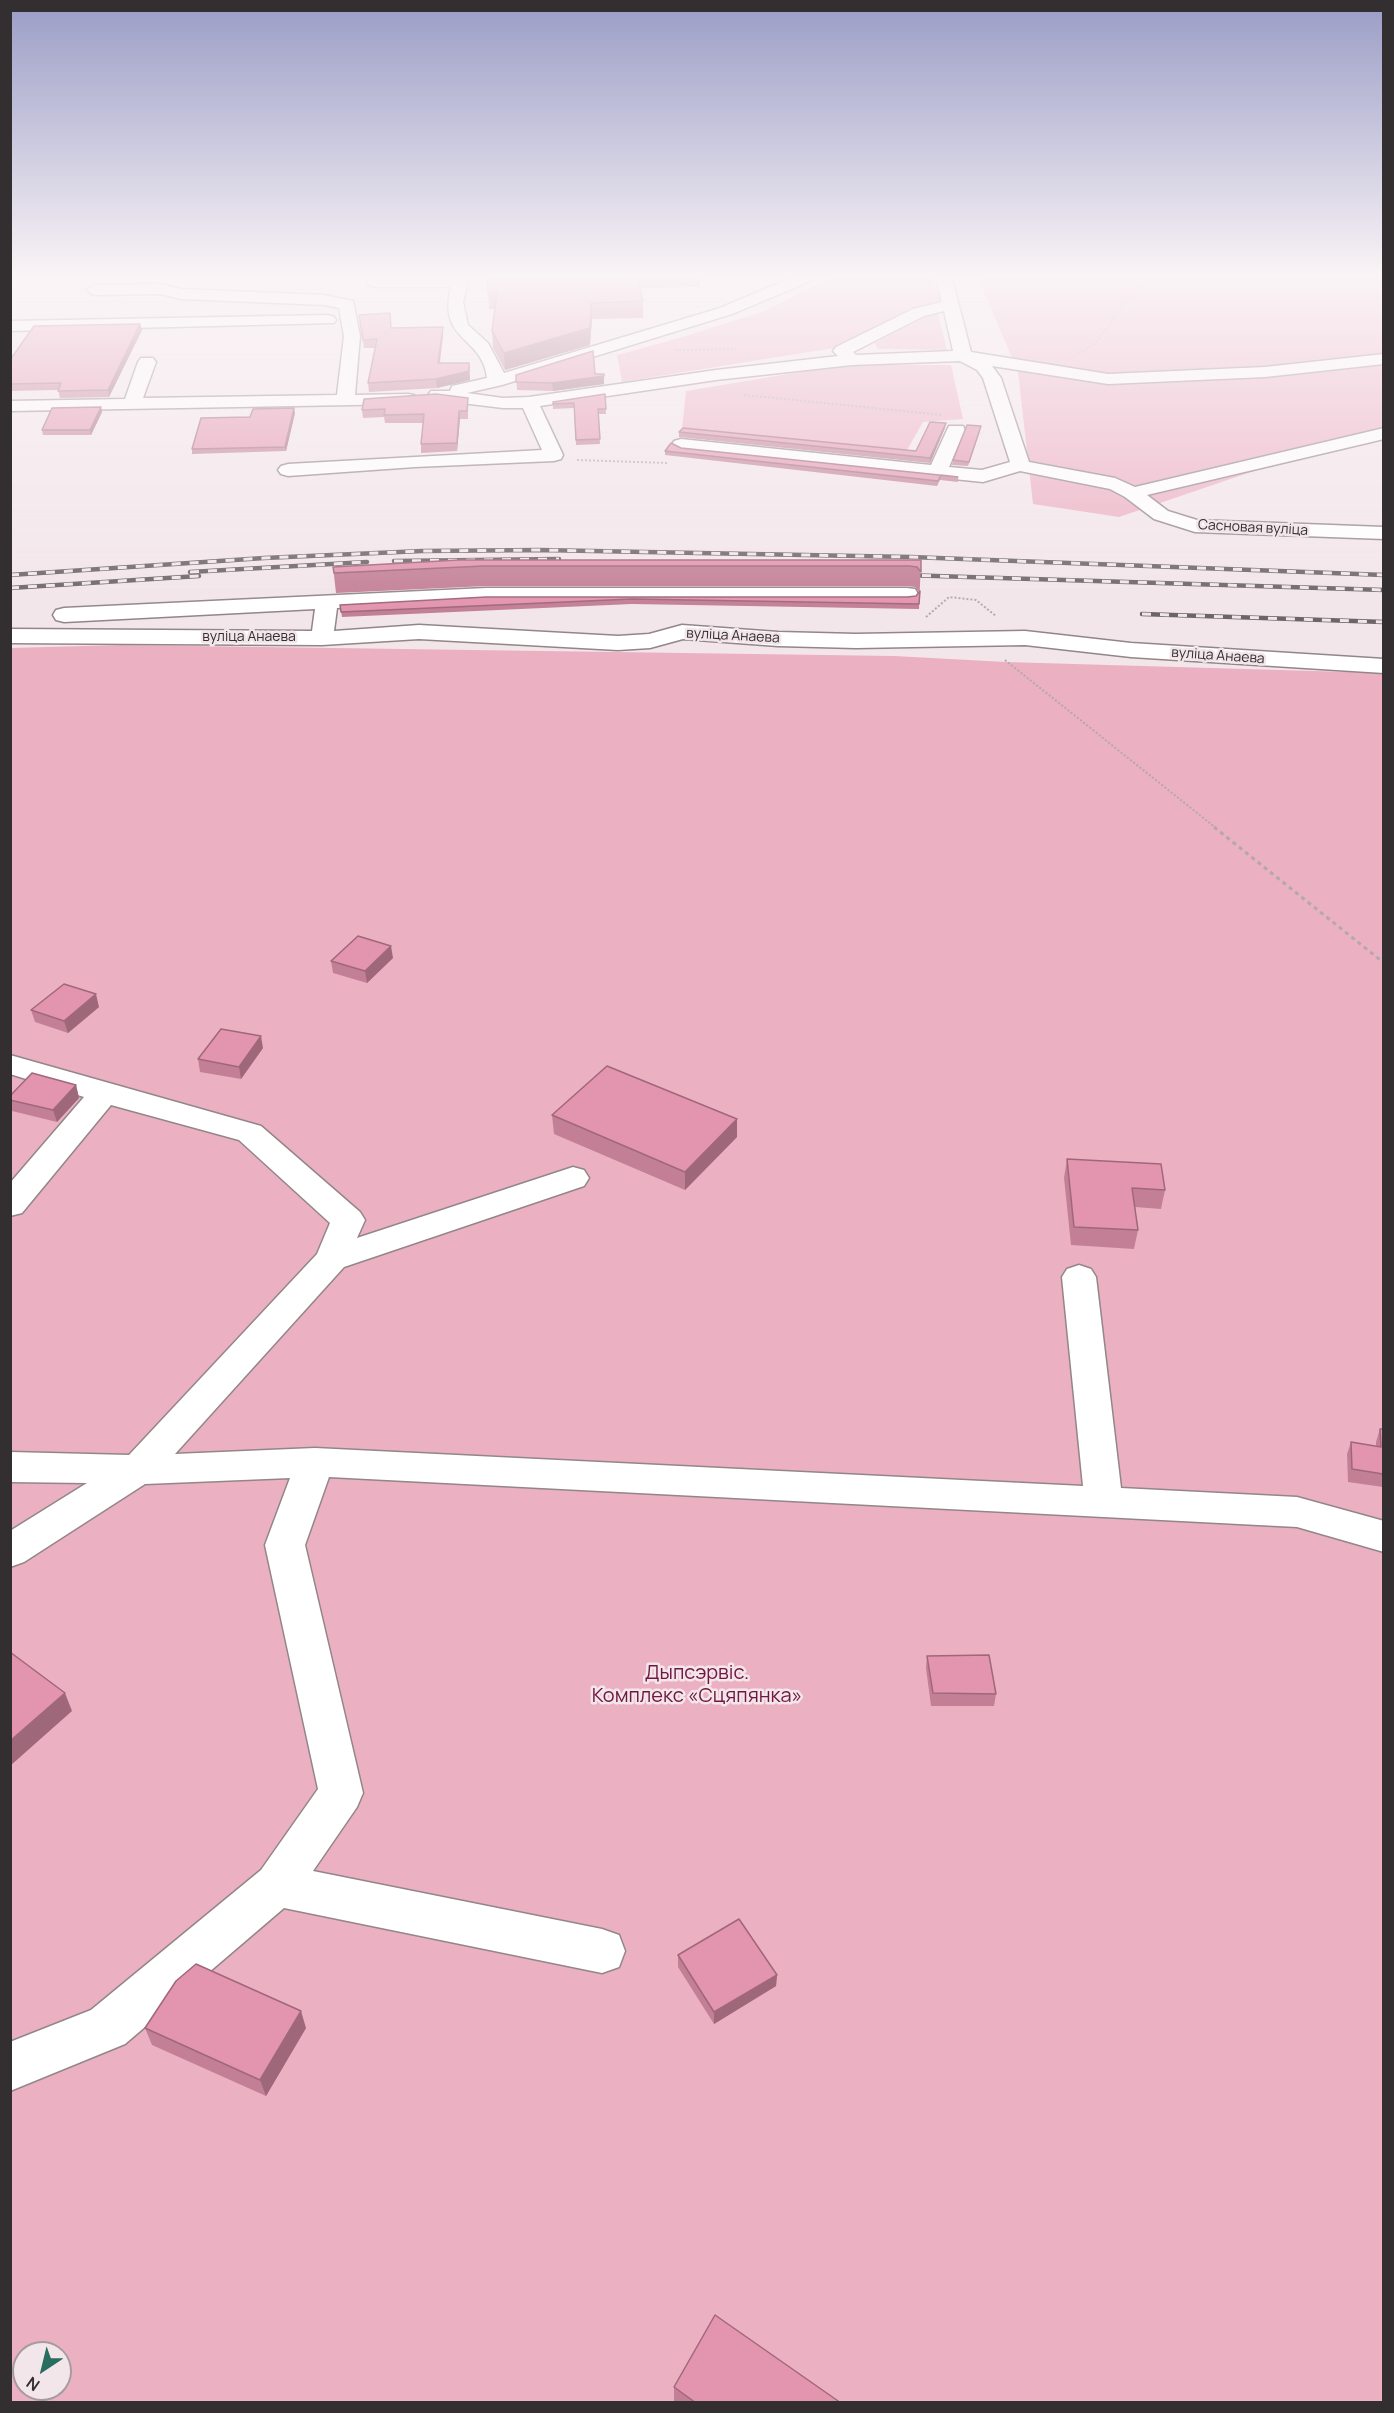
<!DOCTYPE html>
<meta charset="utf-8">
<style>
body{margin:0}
#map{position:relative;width:1394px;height:2413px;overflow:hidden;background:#f3e6ea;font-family:Manrope,sans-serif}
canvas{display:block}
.frame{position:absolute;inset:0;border:12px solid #332e30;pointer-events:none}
.north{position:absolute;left:12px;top:2341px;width:60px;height:60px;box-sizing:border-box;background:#f3e6ea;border:2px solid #a69ca0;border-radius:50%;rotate:215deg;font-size:16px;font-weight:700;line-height:24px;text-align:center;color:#332e30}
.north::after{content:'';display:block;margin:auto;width:21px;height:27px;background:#296d60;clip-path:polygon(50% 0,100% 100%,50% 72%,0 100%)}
</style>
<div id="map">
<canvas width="1394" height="2413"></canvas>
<div class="frame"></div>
<div class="north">N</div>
</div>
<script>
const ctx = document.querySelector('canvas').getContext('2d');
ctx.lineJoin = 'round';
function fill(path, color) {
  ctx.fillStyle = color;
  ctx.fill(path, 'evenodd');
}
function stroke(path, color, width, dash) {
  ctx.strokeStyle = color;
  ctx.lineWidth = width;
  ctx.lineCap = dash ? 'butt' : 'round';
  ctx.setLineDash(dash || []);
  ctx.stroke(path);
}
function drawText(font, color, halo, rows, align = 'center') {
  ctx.font = font + ' Manrope,sans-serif';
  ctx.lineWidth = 5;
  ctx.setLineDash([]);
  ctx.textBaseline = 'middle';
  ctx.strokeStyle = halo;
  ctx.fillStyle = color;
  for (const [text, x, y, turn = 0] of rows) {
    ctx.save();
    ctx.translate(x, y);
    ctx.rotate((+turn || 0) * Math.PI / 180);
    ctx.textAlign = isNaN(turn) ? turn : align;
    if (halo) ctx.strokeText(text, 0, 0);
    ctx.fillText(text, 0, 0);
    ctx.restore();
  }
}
fill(new Path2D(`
 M840,275H930L942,302L925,305L834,348L622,382L617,355L676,339L762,312L830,278Z
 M977,275H1383V427L1119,517L1033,504L1018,372Z
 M937,311L947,350L878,349L875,343Z
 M842,365H951L963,419L923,422L907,450L682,429L686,391Z
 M122,645L894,656L1006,662L1383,673V2402H11L10,648ZM24,2353H60V2389H24Z`), '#ecb0c3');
const minor = new Path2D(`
 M798,275H820L818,278L732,314L502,385L467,393L503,398L529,397L716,370L838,356L833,351L836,347L913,309L942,302L935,275H951L971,352L1108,374L1265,367L1384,354V364L1265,377L1108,384L992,366L1001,378L1029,462L1115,478L1135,487L1384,428V439L1147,495L1168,511L1197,520L1384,527V539L1195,532L1154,519L1125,497L1110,489L1020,471L983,482L681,451L674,449L672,445L674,441L681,439L931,465L947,430L949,426H963L965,430L949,467L982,470L1010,462L983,378L977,370L960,361L852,365L716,380L540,406L563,455L561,459L554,461L415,467L288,476L281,474L278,470L281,466L288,464L542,450L523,408H503L437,400L431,399L428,395L431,391H450L452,386L487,378C483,336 437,342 451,287H375L369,285L367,282L369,279H466L468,282L463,302L468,325L488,343L504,373L720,308ZM944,311L953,351L856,355L853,352L924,316Z
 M160,284L181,289L324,295L353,301L360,336L355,395L408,394L414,395L417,399L414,403L408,404L10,411V401L125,399L138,362L141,358H153L156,362L143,398L337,395L344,336L339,308L324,305L181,299L160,294L94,295L86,290L94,285Z
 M328,315L334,317L336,320L334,323L10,331V321Z
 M486,588H907L915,589L918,594L915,599L907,600H486L337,608L334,631L419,625L618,636L649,634L682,625L778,632L856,634L1025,631L1131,643L1384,659V673L1131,657L1025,645L856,648L778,646L683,639L650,648L618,650L419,639L322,645L10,643V629L312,631L315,609L64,622L56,620L53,615L56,610L64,608Z
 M10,1055L261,1126L360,1212L365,1220L357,1238L573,1167L584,1170L589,1178L584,1186L344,1267L175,1454L315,1448L1083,1486L1062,1277L1067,1269L1079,1265L1091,1269L1096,1277L1121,1488L1297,1497L1384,1521V1552L1297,1527L329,1477L305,1545L363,1793L357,1807L313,1871L602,1929L619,1935L625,1951L619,1967L602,1973L284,1908L125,2044L10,2091V2042L91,2010L261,1870L318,1789L265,1545L290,1478L145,1484L24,1562L10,1567V1531L87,1483L10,1482V1452L129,1455L317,1254L330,1223L239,1140L111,1105L22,1213L10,1216V1183L84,1097L10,1074Z`);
stroke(minor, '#928689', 3);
stroke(new Path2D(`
 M675,350L736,349
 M1079,353L1096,343L1127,299L1155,277L1153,275
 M744,395L942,415
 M577,460L668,463
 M926,617L949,597L976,600L996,616
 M1005,660L1216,828`), '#b3a8ac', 2, [2, 2]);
stroke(new Path2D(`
 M1214,827L1384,963`), '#b3a8ac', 3, [4, 4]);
fill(minor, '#fff');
const rail = new Path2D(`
 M394,561L559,559
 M190,572L367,562
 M10,575L264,558L422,551L540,550L911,557L1384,575
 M904,575L1384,590
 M10,588L199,576
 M1142,614L1384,622`);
stroke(rail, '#6c6567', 4.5);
stroke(rail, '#f3e6ea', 3, [9]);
fill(new Path2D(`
 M487,275H700V287L640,288L643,301V318L592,319L590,345L505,370L493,348L492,331L495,309H489Z
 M360,323L391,328L443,327V336L440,363H469L470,380L437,388L369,392L368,383L375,348H364Z
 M140,324L142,330L109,397L60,398L58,390L10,391V360Z
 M595,374L604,384L553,391L517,390L516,375Z
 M605,394L606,414H598L600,444L576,445L574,408L553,409V402Z
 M468,406V419H460L457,451L421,453V444L423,423H385L384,417L363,418L362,410Z
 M101,407L102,412L91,435H43L42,430Z
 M295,413L286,451L192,454V449Z
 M945,428L930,463L679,437V432L916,451Z
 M980,431L968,466L952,465L953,460Z
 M681,448L958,477V482L940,480L937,486L665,455V451Z
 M921,560L919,609L632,604L342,617L340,605L486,597H907L916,596L919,592L915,587L907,586H486L336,593L333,567Z
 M393,958L367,983L333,973L331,961Z
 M99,1007L68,1033L35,1022L31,1010Z
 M263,1048L241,1079L200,1072L198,1059Z
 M76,1085L79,1098L57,1122L12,1111L10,1108V1096Z
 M552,1115L737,1119V1137L685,1190L554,1134Z
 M1067,1159L1165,1190L1161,1209L1135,1207L1138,1230L1134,1249L1071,1245L1064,1178Z
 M1380,1429H1383V1487L1348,1482L1347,1454L1351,1442L1376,1446V1442Z
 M927,1656L996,1694L994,1706H931L926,1668Z
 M678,1955L777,1975L776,1986L714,2024L678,1967Z
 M145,2028H306L266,2096L152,2045Z
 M674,2387L841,2403H677L674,2401Z`), '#c37f96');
fill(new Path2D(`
 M591,303L592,319L590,345L505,370L504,353Z
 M140,324L142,330L109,397L108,390Z
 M443,327V336L438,372V363Z
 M469,363L470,380L437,388L436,379Z
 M604,376V384L553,391L552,383Z
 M101,407L102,412L91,435L90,430Z
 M294,408L295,413L286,451L285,447Z
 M459,411L460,419L457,451V443Z
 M946,423L945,428L930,463V458Z
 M391,946L393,958L367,983L365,971Z
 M96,994L99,1007L68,1033L64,1021Z
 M261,1036L263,1048L241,1079L239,1067Z
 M76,1085L79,1098L57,1122L53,1110Z
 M737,1119V1137L685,1190V1172Z
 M65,1693L72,1711L10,1766V1741Z
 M777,1975L776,1986L714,2024V2012Z
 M301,2011L306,2028L266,2096L260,2080Z`), '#9f687a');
const building = new Path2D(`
 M487,275H637L643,301L591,303L590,328L504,353L492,331L497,292L488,293Z
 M390,313L391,328L443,327L438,363H469V371L436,379L368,383L377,339L363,340L359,315Z
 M140,324L108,390L58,391L61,383L10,384V360L34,326Z
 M593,351L595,374H604V376L552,383L516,382V375Z
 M436,394L468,398L467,411H459L457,443L421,444L424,414L384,415L385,409L362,410L364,399Z
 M605,394L606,409H598L600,439L576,440L574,403L553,404V402Z
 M101,407L90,430H42L52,408Z
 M294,408L285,447L192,449L201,418L250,417L253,409Z
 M930,422L946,423L930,458L679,432L683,428L916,451Z
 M967,425L981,426L969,462L953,460Z
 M671,443L681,448L958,477L941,475L938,481L665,451Z
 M459,560H921V572L917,567L909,566H484L334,573L333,567Z
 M920,591L919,604L632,599L341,612L340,605L486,597H907L916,596Z
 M358,936L391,946L365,971L331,961Z
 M64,984L96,994L64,1021L31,1010Z
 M221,1029L261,1036L239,1067L198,1059Z
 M607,1066L737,1119L685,1172L552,1115Z
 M32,1073L76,1085L53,1110L10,1100V1096Z
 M1067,1159L1161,1164L1165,1190L1132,1188L1138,1230L1074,1227Z
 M1380,1429H1383V1474L1352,1469L1351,1442L1381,1447Z
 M10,1652L65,1693L10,1741Z
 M989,1655L996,1694L933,1693L927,1656Z
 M739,1919L777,1975L714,2012L678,1955Z
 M196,1964L301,2011L260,2080L145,2028L176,1981Z
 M715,2315L841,2403H696L674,2387Z`);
fill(building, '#e394af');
stroke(building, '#9f687a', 1.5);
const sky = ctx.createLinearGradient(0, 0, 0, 613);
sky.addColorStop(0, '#9a9cc6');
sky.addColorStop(0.45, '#faf4f6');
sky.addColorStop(1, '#faf4f600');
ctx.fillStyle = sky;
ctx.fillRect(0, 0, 1394, 613);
drawText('14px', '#332e30', '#f3e6ea', [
 ["Сасновая вуліца",1253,528,3],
 ["вуліца Анаева",733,636,3],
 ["вуліца Анаева",249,637],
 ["вуліца Анаева",1218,656,4]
]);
drawText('20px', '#721641', '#f3e6ea', [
 ["Дыпсэрвіс.",697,1673],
 ["Комплекс «Сцяпянка»",697,1696]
]);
</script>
